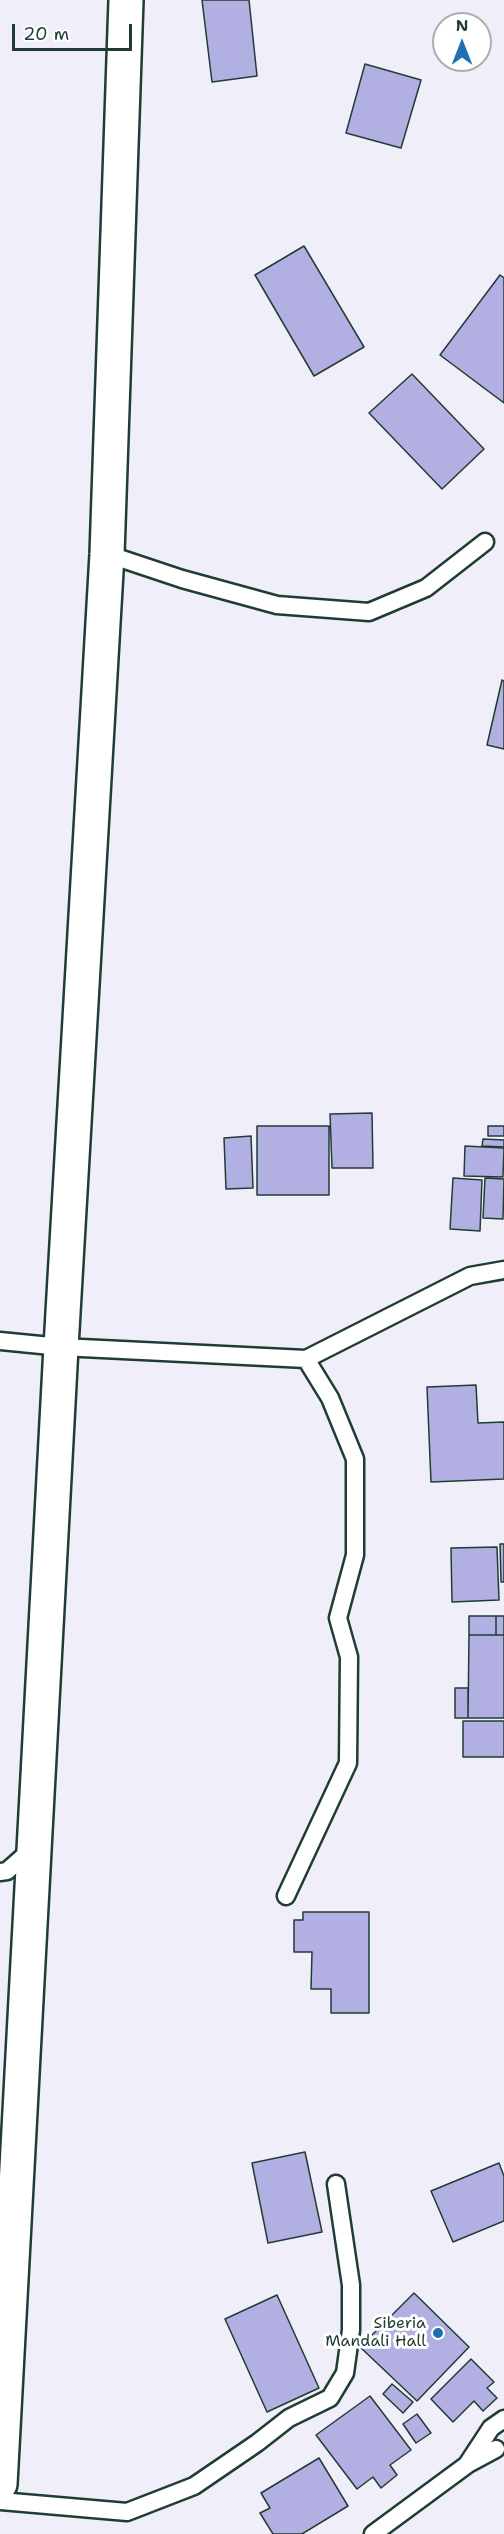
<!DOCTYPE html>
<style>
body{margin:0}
#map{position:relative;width:504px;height:2534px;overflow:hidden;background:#f0eff9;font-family:"Shantell Sans",sans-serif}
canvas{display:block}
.north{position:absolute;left:432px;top:12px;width:60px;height:60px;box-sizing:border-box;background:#fff;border:2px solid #a5b1ae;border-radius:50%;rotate:0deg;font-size:16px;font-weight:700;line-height:24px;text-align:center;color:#1f3d34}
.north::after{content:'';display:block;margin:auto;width:21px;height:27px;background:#1f6fb2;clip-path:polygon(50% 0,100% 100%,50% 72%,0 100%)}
.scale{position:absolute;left:12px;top:24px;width:120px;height:27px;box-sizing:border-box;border:3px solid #1f3d34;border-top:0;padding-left:8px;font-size:18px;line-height:21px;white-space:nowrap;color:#1f3d34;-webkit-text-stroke:4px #fff;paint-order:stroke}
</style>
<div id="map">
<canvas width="504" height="2534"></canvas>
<div class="north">N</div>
<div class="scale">20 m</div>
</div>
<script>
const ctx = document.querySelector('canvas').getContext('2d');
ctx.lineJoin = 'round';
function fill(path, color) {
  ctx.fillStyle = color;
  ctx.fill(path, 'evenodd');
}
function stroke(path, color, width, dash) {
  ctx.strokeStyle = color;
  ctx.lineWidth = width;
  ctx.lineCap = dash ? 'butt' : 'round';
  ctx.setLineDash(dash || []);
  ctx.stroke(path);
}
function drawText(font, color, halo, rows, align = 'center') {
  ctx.font = font + ' "Shantell Sans",sans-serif';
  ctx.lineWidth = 6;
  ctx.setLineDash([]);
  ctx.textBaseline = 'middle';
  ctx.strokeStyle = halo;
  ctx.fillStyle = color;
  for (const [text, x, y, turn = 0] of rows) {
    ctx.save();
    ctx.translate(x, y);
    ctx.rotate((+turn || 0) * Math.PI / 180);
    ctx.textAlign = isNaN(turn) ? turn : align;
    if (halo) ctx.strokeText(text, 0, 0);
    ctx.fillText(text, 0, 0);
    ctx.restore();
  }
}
const building = new Path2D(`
 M202,0H249L257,76L212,82Z
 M365,64L421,80L401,148L346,133Z
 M304,246L364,347L314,376L255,275Z
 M500,275L504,278V403L440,355Z
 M412,374L484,449L442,489L369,413Z
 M502,680L504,681V749L487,745Z
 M372,1113L373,1168H332L330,1114Z
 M257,1126H329V1195H257Z
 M488,1126H504V1136H488Z
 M251,1136L253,1188L226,1189L224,1138Z
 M483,1139L504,1140V1147L482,1146Z
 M465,1146L504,1148L503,1177L464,1176Z
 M453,1178L482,1180L480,1231L450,1229Z
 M485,1178L504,1179L503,1219L483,1218Z
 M476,1385L478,1423L504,1422V1479L431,1482L427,1387Z
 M500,1544H504V1582H501Z
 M497,1547L499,1600L452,1602L451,1548Z
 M469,1616H496V1635H469Z
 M496,1616H504V1635H496Z
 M469,1635H504V1718H468Z
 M455,1688H468V1718H455Z
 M463,1721H504V1757H463Z
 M303,1912H369V2013H331V1989H311L312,1952H294V1920H303Z
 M305,2152L322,2232L268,2243L252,2163Z
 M499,2163L504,2176V2221L453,2242L431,2191Z
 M414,2293L469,2347L417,2401L360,2347Z
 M277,2295L319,2388L267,2412L225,2319Z
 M471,2359L494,2382L487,2388L497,2398L483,2411L474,2401L453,2422L431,2399Z
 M392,2384L413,2402L403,2413L383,2394Z
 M370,2396L411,2450L390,2465L397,2475L381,2488L373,2477L357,2489L316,2435Z
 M417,2414L431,2433L416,2443L403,2424Z
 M319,2458L348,2506L302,2534H273L260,2513L270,2508L261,2493Z`);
fill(building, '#b2b0e2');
stroke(building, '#1f3d34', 1.5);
const service = new Path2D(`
 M107,554L182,579L277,605L369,612L426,588L485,542
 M0,1341L61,1347L306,1359L470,1276L504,1270
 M0,1872L7,1871L32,1849
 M286,1896L348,1763L349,1657L338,1618L355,1555V1459L330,1398L306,1359
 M468,2463L491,2428L504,2419
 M0,2501L127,2512L194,2486L257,2443L289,2418L330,2398L345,2373L351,2330V2285L336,2184
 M373,2534L468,2464L496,2449`);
const minor = new Path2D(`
 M0,2484L61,1347L107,554L126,0`);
stroke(service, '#1f3d34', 21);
stroke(minor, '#1f3d34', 38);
stroke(service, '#fff', 16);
stroke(minor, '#fff', 33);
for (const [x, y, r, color] of [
 [438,2333,6,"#1f6fb2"]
]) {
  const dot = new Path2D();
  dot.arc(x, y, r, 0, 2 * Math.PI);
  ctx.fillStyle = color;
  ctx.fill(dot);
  stroke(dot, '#fff', 2);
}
drawText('16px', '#1f3d34', '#fff', [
 ["Siberia",426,2324],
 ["Mandali Hall",426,2342]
], 'right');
</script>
